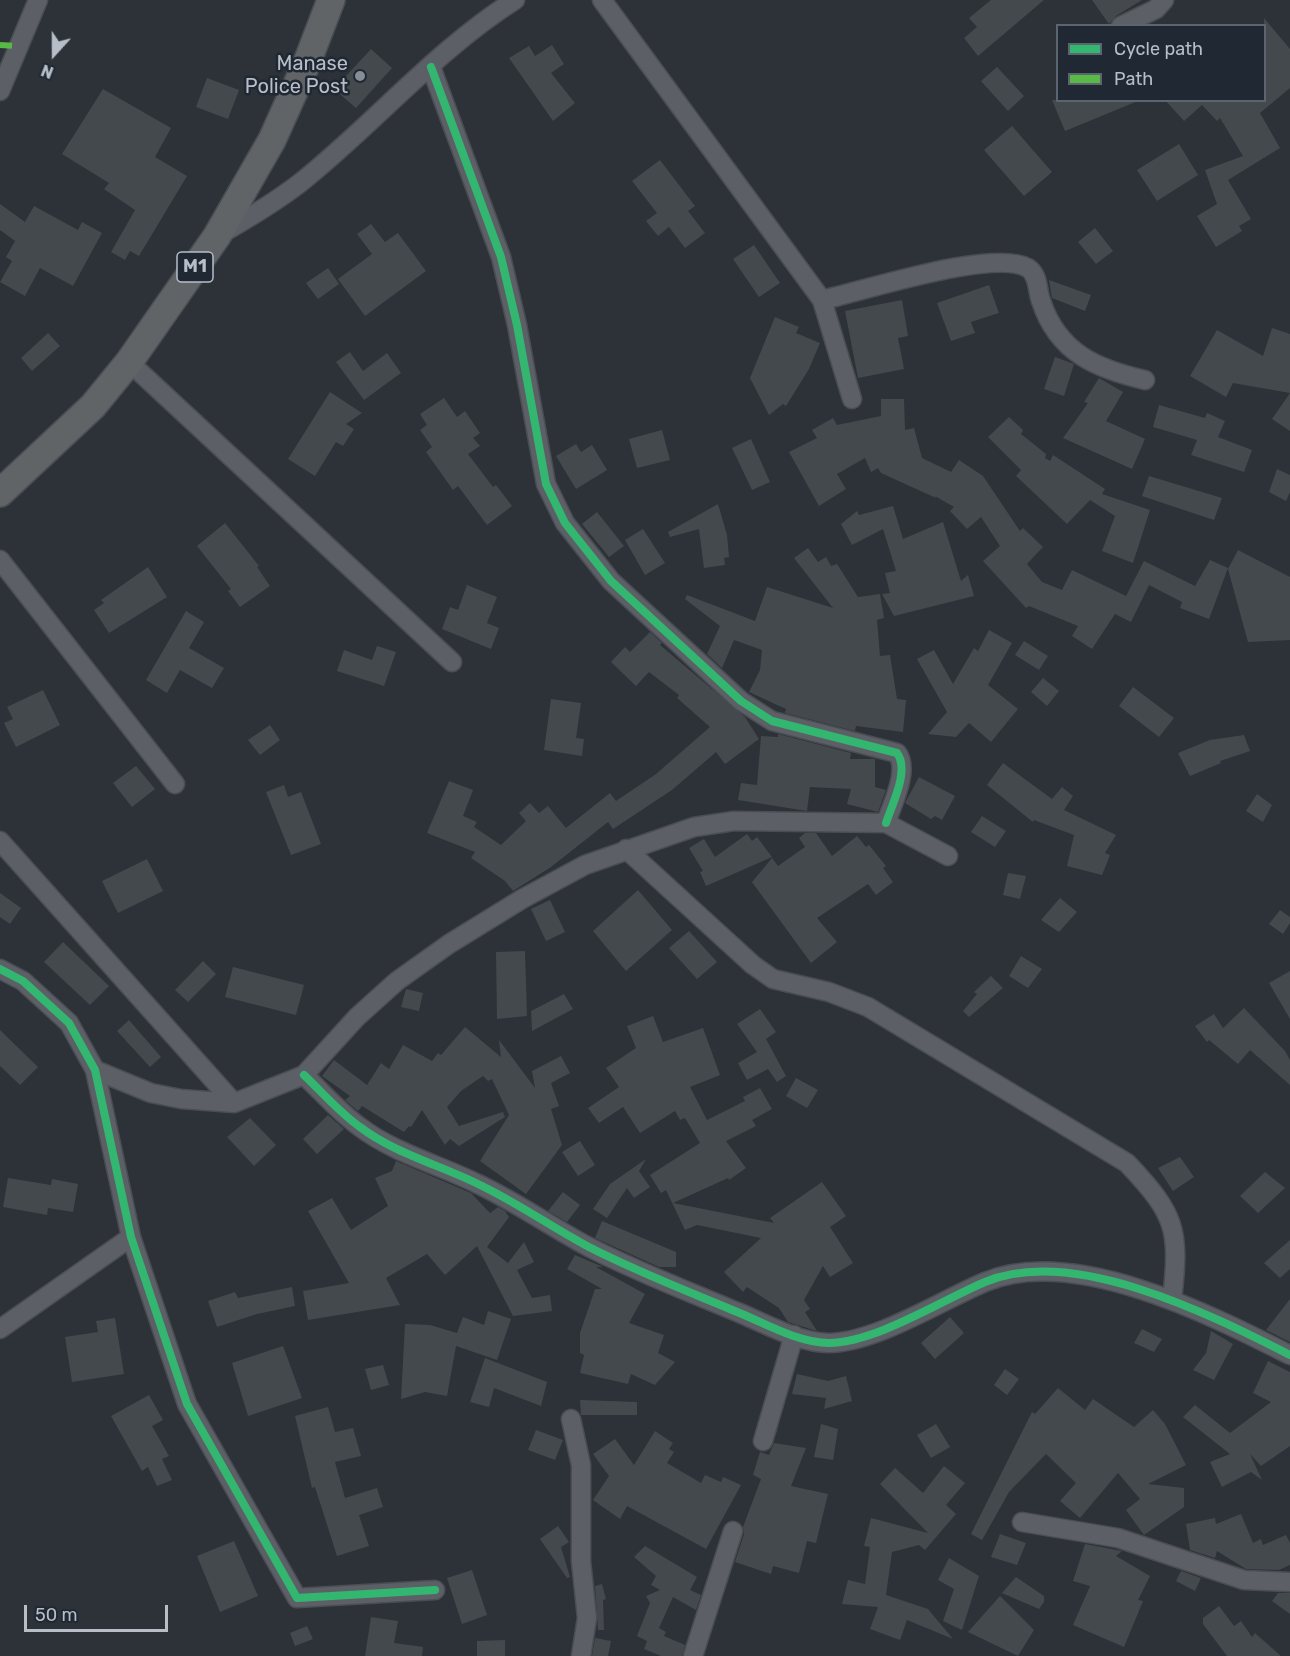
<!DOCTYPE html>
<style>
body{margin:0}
#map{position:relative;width:1290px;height:1656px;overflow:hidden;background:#2c3238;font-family:Rubik,sans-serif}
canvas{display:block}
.legend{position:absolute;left:1056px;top:24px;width:210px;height:78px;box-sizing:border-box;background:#202833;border:2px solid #5c646f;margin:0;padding:8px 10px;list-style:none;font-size:18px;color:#b7bec8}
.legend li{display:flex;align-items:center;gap:12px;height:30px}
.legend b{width:30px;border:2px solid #5c646f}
.north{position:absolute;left:24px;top:24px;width:60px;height:60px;-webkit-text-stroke:4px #202833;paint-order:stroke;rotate:201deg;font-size:16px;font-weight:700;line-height:24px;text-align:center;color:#b7bec8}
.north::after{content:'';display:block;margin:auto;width:21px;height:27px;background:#b7bec8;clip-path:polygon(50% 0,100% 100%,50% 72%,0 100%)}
.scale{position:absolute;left:24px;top:1605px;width:144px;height:27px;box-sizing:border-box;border:3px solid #b7bec8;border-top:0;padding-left:8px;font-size:18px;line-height:21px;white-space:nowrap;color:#b7bec8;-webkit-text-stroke:4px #202833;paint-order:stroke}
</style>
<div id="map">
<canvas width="1290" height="1656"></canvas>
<ul class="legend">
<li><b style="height:8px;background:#33b770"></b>Cycle path</li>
<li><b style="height:8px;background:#58b947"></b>Path</li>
</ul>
<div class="north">N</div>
<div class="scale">50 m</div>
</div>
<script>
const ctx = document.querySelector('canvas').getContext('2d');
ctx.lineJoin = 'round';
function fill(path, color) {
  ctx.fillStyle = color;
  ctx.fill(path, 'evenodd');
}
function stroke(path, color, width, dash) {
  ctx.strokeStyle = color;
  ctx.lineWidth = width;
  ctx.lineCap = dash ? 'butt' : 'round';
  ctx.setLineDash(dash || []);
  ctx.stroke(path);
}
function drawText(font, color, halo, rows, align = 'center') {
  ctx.font = font + ' Rubik,sans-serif';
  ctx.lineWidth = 5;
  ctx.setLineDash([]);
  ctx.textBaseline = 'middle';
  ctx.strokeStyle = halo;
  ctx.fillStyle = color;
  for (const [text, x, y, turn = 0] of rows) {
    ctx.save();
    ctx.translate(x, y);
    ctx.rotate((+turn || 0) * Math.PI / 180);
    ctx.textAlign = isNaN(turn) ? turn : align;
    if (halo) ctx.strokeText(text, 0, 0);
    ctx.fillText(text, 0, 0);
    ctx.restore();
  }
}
fill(new Path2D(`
 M991,0H1044L978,56L964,38L977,27L969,18Z
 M1092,0H1142L1116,16L1109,24Z
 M1264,18L1290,49V88L1260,113L1280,148L1228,180L1251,219L1239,226L1242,231L1216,247L1197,216L1217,204L1205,170L1243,156L1220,118L1217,121L1202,105L1184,121L1165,100H1264Z
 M552,45L564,64L551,73L575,103L553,121L509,58L529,46L535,56Z
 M371,49L392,68L356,108L334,89Z
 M997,67L1024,96L1008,111L981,81Z
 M207,78L239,90L228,119L196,107Z
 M103,89L171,128L155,157L187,176L139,256L130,251L125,260L111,252L135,210L104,189L109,183L62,154Z
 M1052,100H1137L1138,101L1065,131Z
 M1012,126L1052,172L1024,196L984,150Z
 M1179,144L1198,175L1157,201L1137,170Z
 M660,160L695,206L688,211L705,233L685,248L669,227L658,236L646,221L657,213L632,181Z
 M0,204L25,222L34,206L78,230L82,222L102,233L73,286L40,268L25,296L0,282L12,261L6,257L15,241L0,230Z
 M371,224L385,242L398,233L426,271L365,316L338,279L372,254L357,234Z
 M1095,228L1113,251L1096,264L1078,242Z
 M754,245L780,283L759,297L733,259Z
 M328,268L339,284L318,299L306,283Z
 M1049,280L1091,295L1085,311L1052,298Z
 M989,285L999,313L971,322L975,333L951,341L937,303Z
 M902,300L908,336L898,338L904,369L858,378L845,311Z
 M775,317L799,327L796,333L820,343L809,369L786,406L783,404L769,415L750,378Z
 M1272,328L1290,334V431L1272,419L1290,393L1233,383L1226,397L1190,376L1217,330L1263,356Z
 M48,333L60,346L32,371L21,358Z
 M350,352L363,371L387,353L401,373L364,400L336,362Z
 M1055,357L1074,364L1064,396L1044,389Z
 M1099,378L1123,392L1106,421L1145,439L1132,469L1063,438L1088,403L1084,402Z
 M330,392L362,413L346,424L354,429L343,446L336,442L315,476L288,459Z
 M444,398L457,417L465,411L480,433L473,438L480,446L468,454L493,487L496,485L512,506L487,525L458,486L453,490L426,452L432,447L420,430L427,425L420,414Z
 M881,399H904L905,430L914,428L922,458L951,472L959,460L983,476L1020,531L1023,528L1043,547L1027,564L1042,582L1062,590L1072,570L1126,596L1144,561L1195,586L1210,560L1228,568L1209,619L1180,608L1182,602L1149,585L1131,622L1115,614L1092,649L1072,636L1078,626L1029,606L1026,608L983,561L1000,546L981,517L967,529L950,511L954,507L935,496L936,498L881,473L878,468L871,472L865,458L837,474L846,489L819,506L789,452L817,438L812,430L833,418L837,425L881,416Z
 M1159,405L1205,418L1207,413L1225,421L1218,437L1252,450L1244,472L1191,455L1197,440L1153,427Z
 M1009,417L1023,430L1021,434L1046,454L1045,458L1050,461L1053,455L1105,489L1102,494L1150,510L1133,563L1102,551L1115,516L1090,500L1067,524L1016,476L1021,470L988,437Z
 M662,430L670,460L637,468L629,439Z
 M751,439L770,482L752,490L732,448Z
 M576,444L581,452L592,445L607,470L576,489L556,456Z
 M1277,469L1290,475V492L1286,501L1269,492Z
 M1149,476L1222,498L1214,520L1142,496Z
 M718,504L727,535L729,557L724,558L725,565L704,568L699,529L670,537L668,532Z
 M893,506L903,539L943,522L961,581L968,575L974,596L894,616L882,594L890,593L885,573L896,571L883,529L852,545L841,524L857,511L859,515Z
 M597,512L624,546L609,557L582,524Z
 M225,523L259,566L257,567L270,586L240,607L228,591L231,589L197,546Z
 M643,529L665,563L645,575L625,540Z
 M808,548L818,562L826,557L831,566L837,564L858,597L880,594L884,618L877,620L880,656L890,655L897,699L906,700L903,732L856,726L855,731L785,713L786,709L749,692L760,670L762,650L734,640L722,668L707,654L720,626L685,599L687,595L755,621L767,587L833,608L794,558Z
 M1238,550L1290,577V640L1248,642L1228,569Z
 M148,567L167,597L109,633L94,610L104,603L101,600Z
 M467,585L497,597L487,623L499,628L491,649L442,629L450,607L458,610Z
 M186,611L204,622L189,648L224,668L212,688L180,670L167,693L146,680Z
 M989,630L1012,643L988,685L1018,709L991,742L969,723L956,737L928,734L947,712L917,659L934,650L953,684L974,648L978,651Z
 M650,632L662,643L660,645L745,717L759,739L725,764L716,752L672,790L613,829L608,822L551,867L513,891L505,881L471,858L475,852L427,833L449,781L473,790L463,816L477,822L474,827L501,845L526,821L519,813L530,803L539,813L548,806L566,828L610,793L616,801L656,774L710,727L677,698L679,695L649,672L636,686L611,662L625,647L630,652Z
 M1024,641L1048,656L1039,670L1015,655Z
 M377,646L396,652L384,686L337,671L344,650L372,660Z
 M1043,678L1059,691L1047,706L1031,692Z
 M1133,687L1174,718L1159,737L1119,706Z
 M43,690L60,725L16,747L4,723L13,719L7,707Z
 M551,699L581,703L576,738L584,739L582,756L544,750Z
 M270,725L280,740L260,755L248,740Z
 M778,734L851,753L850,759H875V787L886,790L878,812L847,804L851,789L810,787L807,811L738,800L741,783L757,785L761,736L778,737Z
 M1244,735L1250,751L1220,761L1221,763L1190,776L1178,753L1210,740Z
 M1003,763L1052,799L1062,787L1073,796L1064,810L1116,835L1105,853L1110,855L1102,875L1067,866L1074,835L1034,820L1033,822L987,785Z
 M136,766L155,789L132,807L113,783Z
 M919,777L955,796L942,820L935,816L931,819L905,803Z
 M284,785L288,797L301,792L321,844L291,855L266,792Z
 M1257,794L1272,805L1263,822L1246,811Z
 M982,816L1006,831L995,847L971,832Z
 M805,833H816L832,856L857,836L866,847L869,845L886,866L883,868L893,882L876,895L868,884L817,918L837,942L811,963L752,882L772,858L778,866L805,847L799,838Z
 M747,834L752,841L757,837L772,857L706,886L700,872L703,871L689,848L704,839L715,857Z
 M147,859L163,891L118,913L102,881Z
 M1008,873L1026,876L1020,899L1003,895Z
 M638,890L672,930L626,971L593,931Z
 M0,893L21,908L10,924L0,917Z
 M1060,898L1077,912L1059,932L1041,920Z
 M550,900L565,932L546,941L531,909Z
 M1280,910L1290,917V923L1283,934L1269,924Z
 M689,931L717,962L697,979L669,948Z
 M63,942L109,986L90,1005L44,962Z
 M525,951L527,1016L497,1019L496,952Z
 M1021,956L1042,969L1028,988L1009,976Z
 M203,961L216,974L188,1002L175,990Z
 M233,967L304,985L296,1015L225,997Z
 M1290,971V1019L1269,983Z
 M991,976L1003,988L969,1017L963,1011L977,994L974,992Z
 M406,989L423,993L419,1011L401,1007Z
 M564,994L573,1009L532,1031L531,1011Z
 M1244,1008L1285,1051L1290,1060V1085L1250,1050L1238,1064L1209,1040L1207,1042L1195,1026L1214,1014L1223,1028Z
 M760,1009L776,1032L766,1039L786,1076L777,1082L768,1069L747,1080L738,1063L757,1052L737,1024Z
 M653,1016L663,1042L703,1028L720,1075L690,1087L707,1120L745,1101L743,1097L760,1088L772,1109L752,1120L756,1126L726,1141L746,1168L729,1180L728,1178L673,1203L774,1223L770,1218L822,1182L846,1216L830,1227L853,1263L830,1277L823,1266L804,1300L810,1309L805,1312L817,1331L788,1322L779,1308L747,1287L743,1292L724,1272L761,1238L697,1225L685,1230L666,1190L661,1193L650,1175L700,1143L685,1118L680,1120L675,1111L640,1133L623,1107L599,1123L588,1108L619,1087L606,1068L636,1048L627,1026Z
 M129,1020L161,1057L150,1067L117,1031Z
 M465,1027L501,1057L499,1040L535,1088L532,1071L561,1056L570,1073L551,1083L559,1106L551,1109L562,1145L526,1194L480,1161L509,1115L492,1079L488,1081L483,1076L461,1091L447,1107L459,1126L503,1112L505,1117L459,1146L450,1139L445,1145L422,1110L411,1127L409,1126L404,1132L362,1106L358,1111L345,1100L350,1096L322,1076L334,1060L367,1085L381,1063L389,1069L403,1045L432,1061L438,1053L441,1055Z
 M0,1030L38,1067L20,1085L0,1066Z
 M796,1078L818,1090L807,1108L786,1096Z
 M328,1115L344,1129L317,1154L303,1139Z
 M250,1118L276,1145L254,1166L227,1137Z
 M580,1141L595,1165L578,1176L562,1152Z
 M1180,1157L1194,1177L1173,1191L1158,1168Z
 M646,1159L639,1171L650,1187L634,1198L627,1188L607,1218L593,1209L610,1184Z
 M396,1161L471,1193L490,1213L498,1207L505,1211L509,1217L487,1247L508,1263L524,1242L534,1262L517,1270L532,1298L550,1295L552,1311L513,1316L477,1246L445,1275L427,1254L386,1278L400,1305L308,1320L303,1291L349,1283L308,1211L332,1198L351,1230L388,1206L375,1178L392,1171Z
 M1265,1172L1285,1188L1258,1213L1240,1196Z
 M8,1178L51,1185L52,1179L78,1184L73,1212L48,1208L47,1215L3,1207Z
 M563,1192L580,1205L567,1222L548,1211Z
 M602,1221L676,1252V1267H659L595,1238Z
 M1290,1240V1269L1280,1278L1264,1263Z
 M575,1255L603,1267H596L645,1294L629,1323L664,1335L658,1353L675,1362L655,1385L631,1374L628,1384L580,1373L584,1355L580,1353V1333L595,1289H602L567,1269Z
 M292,1287L295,1306L257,1314L217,1327L208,1301L235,1292L238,1298Z
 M1290,1299V1342L1266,1330Z
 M488,1311L511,1319L497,1360L456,1346L447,1396L425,1392L401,1399L405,1324L430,1325L457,1333L463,1317L484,1325Z
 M950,1317L964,1333L935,1359L921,1343Z
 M115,1318L124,1374L72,1382L65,1337L98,1332L96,1321Z
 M1142,1329L1162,1339L1154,1352L1134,1343Z
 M1211,1331L1233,1344L1214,1380L1193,1370L1206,1353Z
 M283,1346L302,1398L248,1416L232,1363Z
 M485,1358L547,1382L541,1406L494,1388L489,1407L470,1402Z
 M1268,1361L1290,1372V1446L1261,1466L1250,1454L1262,1480L1251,1472L1222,1487L1210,1462L1230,1454L1183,1417L1195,1405L1230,1433L1271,1402L1253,1393Z
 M383,1365L389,1385L371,1390L365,1369Z
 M1005,1369L1019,1379L1007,1395L994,1385Z
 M797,1374L828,1381L846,1376L852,1401L824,1409L826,1398L792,1394Z
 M1058,1388L1085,1410L1093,1399L1134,1427L1153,1410L1165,1424L1186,1465L1148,1484L1184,1488V1507L1144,1535L1126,1510L1140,1499L1118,1473L1080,1518L1060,1501L1076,1483L1046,1454L1009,1492L982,1540L971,1534L1032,1412L1035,1414Z
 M149,1395L163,1420L152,1426L169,1456L162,1459L172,1480L157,1486L148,1467L142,1471L111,1416Z
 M580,1400L637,1402V1415H581Z
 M328,1407L335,1432L353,1428L361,1456L335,1462L345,1498L377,1488L383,1507L359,1515L369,1546L337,1556L315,1487L312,1488L295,1416Z
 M821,1424L838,1429L833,1460L814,1457Z
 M936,1424L950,1447L931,1458L917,1435Z
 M536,1430L563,1440L555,1460L528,1450Z
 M655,1431L673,1443L669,1449L674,1452L667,1463L701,1483L705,1475L721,1482L723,1477L741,1485L706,1549L627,1506L620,1519L593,1500L609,1476L593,1454L615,1439L634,1465Z
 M774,1443L806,1448L791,1486L828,1494L816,1543L807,1541L799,1573L773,1566L771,1574L735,1562L744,1534L743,1527L761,1479L753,1475L760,1452L769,1455Z
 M944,1466L965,1483L946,1505L956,1514L925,1550L919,1545L892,1552L886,1595L928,1609L953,1639L907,1620L900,1640L870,1629L878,1607L842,1604L848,1580L865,1584L870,1547L864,1546L871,1518L928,1533L880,1484L895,1468L923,1493Z
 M1241,1514L1253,1543L1261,1539L1263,1545L1286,1535L1290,1543V1565L1279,1570L1246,1569L1217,1551L1215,1558L1190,1550L1186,1524L1215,1518L1216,1524Z
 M558,1526L569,1542L561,1547L570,1577L567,1578L540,1539Z
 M1000,1534L1026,1543L1017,1565L991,1557Z
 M234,1541L258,1596L220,1612L197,1556Z
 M1085,1544L1122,1551L1116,1556L1150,1576L1138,1600L1143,1601L1124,1647L1073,1625L1090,1586L1073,1581Z
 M645,1546L697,1577L690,1590L701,1595L696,1610L673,1597L659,1628L666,1632L664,1636L685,1645L682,1656H661L644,1649L647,1641L637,1636L650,1603L646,1596L660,1590L651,1585L656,1576L634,1557Z
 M949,1558L979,1576L962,1630L943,1621L954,1589L938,1580Z
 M472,1570L487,1615L462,1624L447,1578Z
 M1181,1571L1201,1578L1195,1591L1176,1581Z
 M1016,1577L1044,1596V1602L1039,1609L1002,1593Z
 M602,1584L606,1599L603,1600L604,1630H598L595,1586Z
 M1278,1593H1290V1614L1272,1601Z
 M1000,1596L1034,1630L1018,1656L968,1632Z
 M1219,1606L1234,1626L1241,1621L1252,1637L1255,1633L1281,1656H1227L1203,1624V1618Z
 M371,1617L398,1621L394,1643L423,1647L422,1656H365Z
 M307,1626L313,1639L295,1646L290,1633Z
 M595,1638L611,1641L608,1656H592Z
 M505,1640V1656H477V1641Z`), '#44494e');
const minor = new Path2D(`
 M602,0L822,300L852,399
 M1121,26L1156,9L1164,0
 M431,67L501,257L517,325L546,484L565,523L611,581L741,701L772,721L897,753C910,770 892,804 886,823
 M0,91L38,0
 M219,235C247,219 274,203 300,183C373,125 436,50 515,0
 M822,300C864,291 994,248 1028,268C1039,275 1037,291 1041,301C1058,353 1097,369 1145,380
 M129,362L452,662
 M0,560L175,784
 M0,841L234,1103
 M626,849L753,965L773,979L829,992L868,1007L1127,1163C1176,1215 1180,1229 1172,1300
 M0,969L23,981L69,1023L95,1070L131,1237L187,1404L297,1598L435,1590
 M95,1070L151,1093L181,1099L234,1103L304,1075L357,1017L397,981L449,944L522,899L585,865L694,827L734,821L886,823L948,856
 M304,1075C322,1092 340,1113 360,1127C394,1153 440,1165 478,1184C516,1202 550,1226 587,1246C637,1272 690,1292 742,1314C768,1325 800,1343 829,1343C877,1342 940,1301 985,1282C1074,1245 1211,1315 1290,1355
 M0,1329L131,1237
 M571,1419L581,1465V1561L587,1618L581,1656
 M763,1441L794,1335
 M1022,1522L1118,1538L1244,1580L1290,1582
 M693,1656L733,1531`);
const highway = new Path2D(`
 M0,493L93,406L129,362L217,236L272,140L308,60L331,0`);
stroke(minor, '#4a4e53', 21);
stroke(highway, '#494e54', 30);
stroke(minor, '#5c6066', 18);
stroke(highway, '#616466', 27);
stroke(new Path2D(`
 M0,45L18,46`), '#58b947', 6, [12, 6]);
stroke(new Path2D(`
 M431,67L501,257L517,325L546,484L565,523L611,581L741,701L772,721L897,753C910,770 892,804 886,823
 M0,969L23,981L69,1023L95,1070L131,1237L187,1404L297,1598L435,1590
 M304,1075C322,1092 340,1113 360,1127C394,1153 440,1165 478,1184C516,1202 550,1226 587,1246C637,1272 690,1292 742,1314C768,1325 800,1343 829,1343C877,1342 940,1301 985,1282C1074,1245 1211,1315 1290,1355`), '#33b770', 8);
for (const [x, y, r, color] of [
 [360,76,6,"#868d96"]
]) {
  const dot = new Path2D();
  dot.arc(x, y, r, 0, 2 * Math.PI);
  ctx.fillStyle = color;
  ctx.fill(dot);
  stroke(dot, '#202833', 2);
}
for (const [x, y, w] of [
 [195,267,36]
]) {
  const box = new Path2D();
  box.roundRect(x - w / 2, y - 15, w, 30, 4.5);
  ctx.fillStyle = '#202833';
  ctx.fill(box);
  stroke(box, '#b7bec8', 1.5);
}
drawText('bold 18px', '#b7bec8', null, [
 ["M1",195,267]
]);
drawText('20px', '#b7bec8', '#202833', [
 ["Manase",348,64],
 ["Police Post",348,87]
], 'right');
</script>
